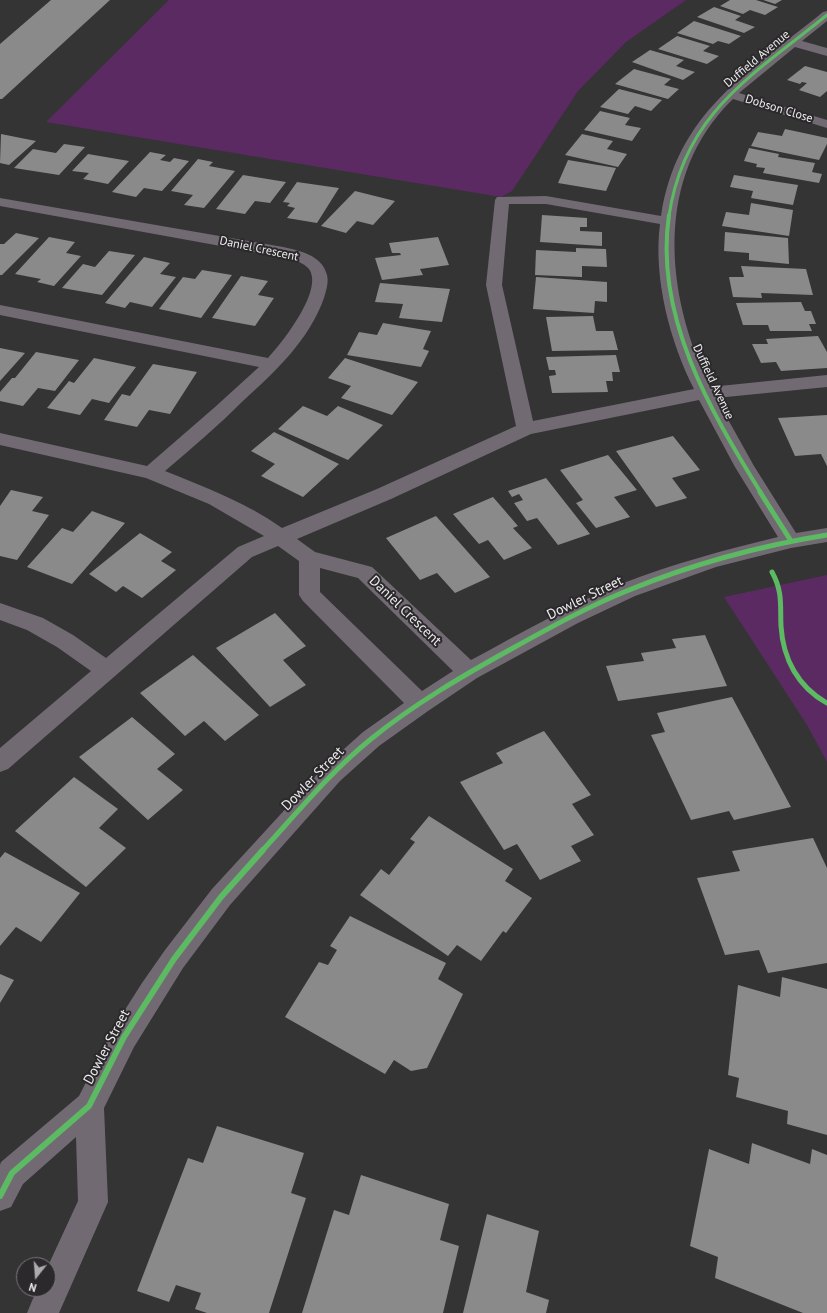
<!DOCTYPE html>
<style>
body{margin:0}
#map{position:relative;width:827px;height:1313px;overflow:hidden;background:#343434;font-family:"PT Sans",sans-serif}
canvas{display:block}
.north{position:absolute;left:16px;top:1257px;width:40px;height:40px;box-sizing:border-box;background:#2b292b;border:1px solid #797779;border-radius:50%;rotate:197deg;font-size:11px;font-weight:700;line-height:16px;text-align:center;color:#eeedee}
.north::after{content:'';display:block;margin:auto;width:14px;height:18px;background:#adacad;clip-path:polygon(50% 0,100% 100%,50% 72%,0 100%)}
</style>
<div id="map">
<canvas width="827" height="1313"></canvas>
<div class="north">N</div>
</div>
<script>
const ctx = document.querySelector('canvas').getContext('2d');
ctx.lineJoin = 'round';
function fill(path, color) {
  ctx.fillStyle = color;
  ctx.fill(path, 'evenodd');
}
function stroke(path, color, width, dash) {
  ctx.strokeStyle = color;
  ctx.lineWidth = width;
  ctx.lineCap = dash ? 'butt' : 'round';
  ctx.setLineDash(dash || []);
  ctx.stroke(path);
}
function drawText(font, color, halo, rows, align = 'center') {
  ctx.font = font + ' "PT Sans",sans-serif';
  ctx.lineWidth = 4;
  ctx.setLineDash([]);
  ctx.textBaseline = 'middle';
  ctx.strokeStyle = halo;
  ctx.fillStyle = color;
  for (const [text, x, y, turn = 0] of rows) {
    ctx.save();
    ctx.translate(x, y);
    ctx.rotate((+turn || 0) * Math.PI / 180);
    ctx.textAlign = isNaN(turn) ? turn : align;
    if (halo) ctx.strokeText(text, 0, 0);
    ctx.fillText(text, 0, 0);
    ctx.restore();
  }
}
fill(new Path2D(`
 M169,0H686L626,42L578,91L512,191L501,197L46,122Z
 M827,575V762L807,725L724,597Z`), '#5c2a62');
fill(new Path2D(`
 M51,0H110L2,99H0V44Z
 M730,0H756L778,7L765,15L750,10L743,14L720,6Z
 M763,0H782L775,4Z
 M714,7L741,16L735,20L755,27L744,33L697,17Z
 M694,21L741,36L729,44L718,41L713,44L677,33Z
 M677,36L710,46L703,51L719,56L707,64L658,49Z
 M650,50L684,60L676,66L695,72L683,80L632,62Z
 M805,66L827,72V91L820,97L799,90L807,83L802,82L800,84L787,80Z
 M634,69L671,79L664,85L679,89L668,99L615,84Z
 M619,89L662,100L651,111L635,106L628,114L600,107Z
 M600,111L630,118L625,125L641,128L632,141L584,130Z
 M785,129L827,138V144L819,160L751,146L758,132L782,136Z
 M1,134L36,141L9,165L0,163Z
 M582,134L613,141L607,149L627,154L618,167L565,155Z
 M64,144L85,147L59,175L14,168L33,149L56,153Z
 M749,148L779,154L778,157L815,163L812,172L822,174L819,183L763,173L765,168L756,167L757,164L744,161Z
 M150,152L166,155L160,160L170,162L174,158L189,161L162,191L144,188L136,197L112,192Z
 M88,154L129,161L108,184L83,179L89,173L72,171Z
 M198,159L213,162L209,166L235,171L204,208L184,205L193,195L171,191Z
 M568,160L616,168L606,191L558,183Z
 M243,175L286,182L270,203L255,201L245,214L216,209Z
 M734,175L798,185L793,205L751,198L753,191L730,187Z
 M297,182L339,188L317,223L287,218L295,208L287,206L290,203L283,202Z
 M355,191L395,201L373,225L357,221L346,233L321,226Z
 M751,203L793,210L789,236L722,226L726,212L749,215Z
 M542,215L587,218V227H580V231L602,232V246L540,242Z
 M725,232L788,238L789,264L749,260V253L724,251Z
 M16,233L39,238L2,275H0V244H4Z
 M49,237L75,242L66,253L81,256L54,286L37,282L41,279L15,274Z
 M438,237L449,265L420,269L423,275L382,280L375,258L401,255L400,253H392L389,243Z
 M576,248L606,249L607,267L582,266V277L535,275L536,250L576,252Z
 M109,251L135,255L102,295L62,288L83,264L95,267Z
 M144,257L170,263L160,274L176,277L152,307L130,302L125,308L105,303Z
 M741,266L806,269L813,295L761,293L762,298L733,297L729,277H744Z
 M202,270L232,275L201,318L159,309L183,277L195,279Z
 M241,276L268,281L258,295L274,298L255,326L212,318Z
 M536,277L607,282V302L595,301L594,313L533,309Z
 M380,283L450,289L442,322L399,318L403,304L375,302Z
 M801,302L805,311H811L816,324H809L812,331H770L768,325H743L736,303Z
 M593,316L596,331H613L618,350L552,351L546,317Z
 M383,323L431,331L423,349L429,351L421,367L347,355L359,332L377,335Z
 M818,336L827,352V368L781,371L776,362L761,363L752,344H768L766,339Z
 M0,348L25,353L0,381Z
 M36,352L79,360L55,391L38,388L23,406L0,401V392L12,378H15Z
 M616,355L620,372H612L613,381H606L608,392L552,393L549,376L556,375L555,370H549L546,357Z
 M94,358L136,367L109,403L92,399L80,415L47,408L69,381L74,383Z
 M345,358L418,382L392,415L341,398L351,386L328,378Z
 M153,364L197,372L170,414L149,410L137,427L104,420L122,394L130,396Z
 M303,406L327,416L338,406L383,425L348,460L278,429Z
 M827,415V466L821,454L795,456L778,418Z
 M274,432L339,464L303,497L261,476L275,464L251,451Z
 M673,436L700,470L672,478L687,498L656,507L616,451Z
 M608,455L637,490L614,497L630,517L596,528L576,503L583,500L560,470Z
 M546,478L590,534L558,545L537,518L527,521L514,503L523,500L519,494L512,497L508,491Z
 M11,490L43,497L32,511L49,515L17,560L0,556V506Z
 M493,497L518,526L513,528L532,548L504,560L488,540L479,544L453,514Z
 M92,511L125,523L72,584L27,567L62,528L73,532Z
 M436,516L490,577L455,593L437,573L420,580L386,538Z
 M140,533L172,552L161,561L176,570L142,598L123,586L116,592L89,574Z
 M275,613L306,646L283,660L306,685L270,707L216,648Z
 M705,635L727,686L618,701L606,666L644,661L641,653L676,648L672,639Z
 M193,655L259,715L225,741L204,721L185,736L140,693Z
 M732,697L791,807L734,820L729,811L691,820L651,735L665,732L657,713Z
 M132,717L175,754L157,769L183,790L148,820L79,757Z
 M544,731L591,795L572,804L594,835L571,846L581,861L540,880L517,844L504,850L460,782L503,763L496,753Z
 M74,777L118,809L99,828L126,848L86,887L15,831Z
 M429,816L513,869L505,881L532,898L506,933L503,931L481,961L457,945L448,956L360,895L381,869L389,875L415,842L410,839Z
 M813,838L827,868V963L768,973L759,950L725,955L697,878L740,871L732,851Z
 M5,852L80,893L41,942L16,927L0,946V858Z
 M350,916L446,963L438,979L463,994L427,1068L411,1071L394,1060L385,1074L285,1017L319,962L328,965L337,950L330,946Z
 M0,974L14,980L0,1003Z
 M782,977L827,989V1135L787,1124L788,1111L736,1097L739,1078L728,1075L738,985L780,997Z
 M217,1126L304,1153L291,1193L306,1198L269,1313H207L195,1309L201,1293L176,1285L169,1302L137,1291L188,1158L203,1163Z
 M752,1143L810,1164L812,1149L827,1155V1313H803L715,1278L718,1257L690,1246L709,1149L749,1164Z
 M361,1175L449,1204L440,1240L459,1246L443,1313H302L334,1210L349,1215Z
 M487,1214L539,1231L526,1292L549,1300L546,1313H463Z`), '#8b8a8b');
fill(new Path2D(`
 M827,11V21L802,41L827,48V56L795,47L739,93L827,120V128L733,99C653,176 665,295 710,387L827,375V387L716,398L754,466L796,533L827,528V542L791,548L716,567L635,596L578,623L477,678L428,711L379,746L340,781L230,905L183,968L134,1047L104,1108L108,1202L59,1313H27L37,1289H48V1266L78,1201L76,1137L23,1184L11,1207L0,1211V1165L1,1162L79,1096L114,1027L142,983L165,950L212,889L324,767L363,732L404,703L303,601L299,595V561L278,546L252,557L8,769L0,772V748L91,671L57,647L27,630L0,620V603L43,618L73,635L106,658L238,547L264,536L209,504L146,478L0,445V433L147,466L215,407L259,367L0,315V305L268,358C282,343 324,290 309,269C304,263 295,260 287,258L0,206V198L283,247C300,251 322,255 327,275C329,282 326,291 324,298C309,340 276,371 244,400C219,425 192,448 165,471C205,487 247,503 282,528L377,489L516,426L486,285L495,200L497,197L546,196L661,216C677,112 748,73 823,12ZM509,204H546L660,224C653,278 670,342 694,389L533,421L502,285ZM699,400L735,467L778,537C724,550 672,564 621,584C569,605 520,634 471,660L372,567L315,552L297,539L391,499L531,434ZM320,568L358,578L453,671L422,691L320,592Z`), '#726a73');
stroke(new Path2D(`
 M669,216C684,113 753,75 827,15`), '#5cba63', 3);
stroke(new Path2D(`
 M669,215C654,316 710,410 761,493`), '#5cba63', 4);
stroke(new Path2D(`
 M760,492L791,541
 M772,572C783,592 780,605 781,626C783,659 798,687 827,703
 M262,851C297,813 330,772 371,739C414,704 464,675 513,648C551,627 589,606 629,590C693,564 759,546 827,535`), '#5cba63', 5);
stroke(new Path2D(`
 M0,1196L12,1173L89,1106L124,1037L174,959L221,897L263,850`), '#5cba63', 6);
drawText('12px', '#eeedee', '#2b292b', [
 ["Duffield Avenue",757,59,-40],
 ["Dobson Close",779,109,17],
 ["Daniel Crescent",259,249,12],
 ["Duffield Avenue",713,382,65]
]);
drawText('14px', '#eeedee', '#2b292b', [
 ["Dowler Street",585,598,-26],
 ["Daniel Crescent",405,611,44],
 ["Dowler Street",313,779,-46],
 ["Dowler Street",107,1047,-62]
]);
</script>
